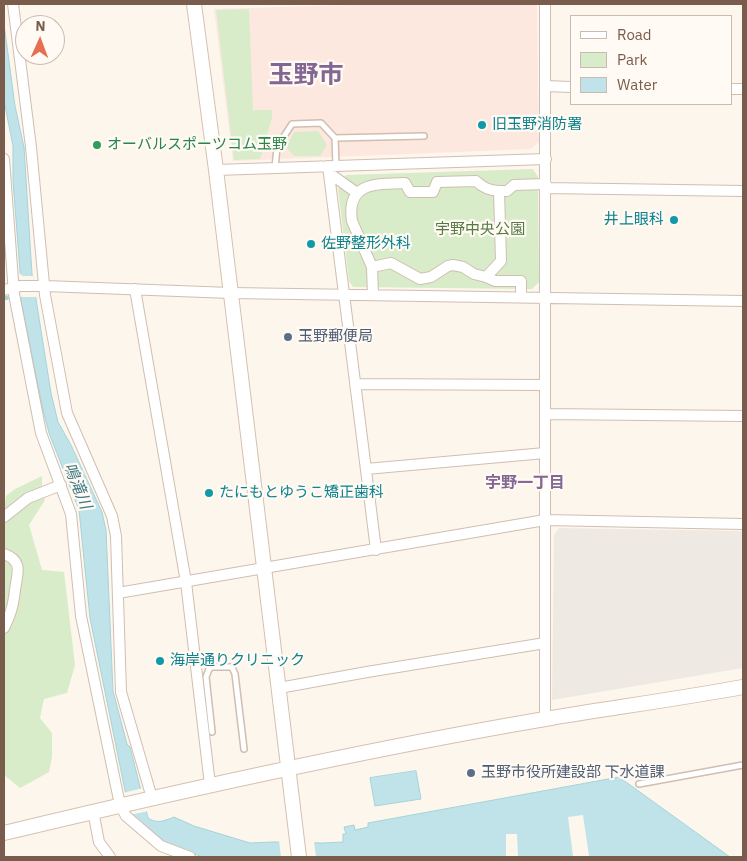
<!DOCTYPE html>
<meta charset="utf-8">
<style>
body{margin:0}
#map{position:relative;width:747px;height:861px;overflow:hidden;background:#fdf6ec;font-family:"IBM Plex Sans",sans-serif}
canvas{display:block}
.frame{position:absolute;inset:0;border:5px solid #7a5c4d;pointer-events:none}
.legend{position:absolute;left:570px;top:15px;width:162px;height:90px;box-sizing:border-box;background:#fffaf3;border:1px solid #cabbb1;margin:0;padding:6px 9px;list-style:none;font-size:15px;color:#7a5c4d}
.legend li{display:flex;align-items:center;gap:10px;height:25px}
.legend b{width:25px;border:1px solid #cabbb1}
.north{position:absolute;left:15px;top:15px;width:50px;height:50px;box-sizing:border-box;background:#fffaf3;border:1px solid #cabbb1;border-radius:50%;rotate:2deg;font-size:14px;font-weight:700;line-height:20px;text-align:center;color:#7a5c4d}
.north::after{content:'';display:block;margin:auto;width:18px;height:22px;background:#e76f51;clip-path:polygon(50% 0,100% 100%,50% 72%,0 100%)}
</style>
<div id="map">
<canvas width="747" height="861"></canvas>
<div class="frame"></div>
<ul class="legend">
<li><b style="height:6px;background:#fff"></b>Road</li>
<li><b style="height:14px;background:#d8ecc9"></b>Park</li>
<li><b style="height:14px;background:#bfe3e8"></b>Water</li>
</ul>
<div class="north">N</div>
</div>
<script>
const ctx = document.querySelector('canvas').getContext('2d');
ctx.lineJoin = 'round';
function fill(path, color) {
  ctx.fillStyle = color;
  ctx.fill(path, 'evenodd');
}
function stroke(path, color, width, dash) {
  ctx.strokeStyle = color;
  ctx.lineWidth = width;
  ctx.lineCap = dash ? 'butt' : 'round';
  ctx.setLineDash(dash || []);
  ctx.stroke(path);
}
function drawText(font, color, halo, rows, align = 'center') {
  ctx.font = font + ' "IBM Plex Sans","Noto Sans JP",sans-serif';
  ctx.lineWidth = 4.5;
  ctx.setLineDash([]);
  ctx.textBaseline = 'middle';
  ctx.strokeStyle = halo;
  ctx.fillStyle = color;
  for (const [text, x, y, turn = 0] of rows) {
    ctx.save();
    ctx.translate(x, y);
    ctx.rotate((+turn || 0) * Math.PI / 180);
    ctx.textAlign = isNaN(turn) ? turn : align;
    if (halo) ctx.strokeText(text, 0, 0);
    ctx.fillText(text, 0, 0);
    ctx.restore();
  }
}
fill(new Path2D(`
 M384,4H537L539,142L531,149L233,161L214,9Z`), '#fde8e0');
fill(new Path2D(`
 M559,528L743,531V668L552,700L554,535Z`), '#efe9e4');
fill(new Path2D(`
 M249,9L253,110H272V118L260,159L234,160L216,10Z
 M318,131L327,145L320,156H294L286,147L294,132Z
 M533,169L538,177L539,282L532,289L353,287L349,281L338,189L346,175Z
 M42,476V485L45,500L29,525L42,570L64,572L75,665L67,693L44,699L40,718L52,733V757L49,772L20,788L4,775V509L6,496L15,489Z`), '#d8ecc9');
const water = new Path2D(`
 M4,24L15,106L24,147L32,274L51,393L58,422L71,445L102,512L106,530L113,691L127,744L130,747L148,818C157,824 164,821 174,817L194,826L250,843L273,842L323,843L343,842V834H346L344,827L354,825L355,830L368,827V823L619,777L730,857H203L166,844L130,815L90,618L79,510L49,433L43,410L21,301L20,271L13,181V146L4,101Z
 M416,771L421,799L375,806L370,778Z`);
fill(water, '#bfe3e8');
stroke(water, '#a5d3da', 1);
fill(new Path2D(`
 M19,273L23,276H33L37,297H19Z
 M143,788L149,811L129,815L123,793Z
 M583,815L589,856H598V857H570L573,856L568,817Z
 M506,834H517L518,857H506Z
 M279,840L314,841L316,857H281Z`), '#fdf6ec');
stroke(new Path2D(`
 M4,298H7`), '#a5d3da', 4);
const lane = new Path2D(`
 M335,138L424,136
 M275,168L277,147L292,124L321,123L335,138L336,166
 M212,732L206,677L209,669L212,667H232L235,674L244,749
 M639,784L743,765`);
const street = new Path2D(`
 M13,4L31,147L45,295L67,413L112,516L116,536L121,692L152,798
 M545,4V719
 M545,86L571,87
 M731,89H743
 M4,159L14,294L41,433L71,514L81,616L120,805L126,816L161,846L190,857
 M328,166L376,550
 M216,170L546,159
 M329,173L357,193
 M546,188L743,191
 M499,191H507L514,185L546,184
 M372,267L391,263L420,279L431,277L448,266L453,265L463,267L474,274L486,277L501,261L499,191C489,190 483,188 476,181L437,182L433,192H410L405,183C376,184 346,182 352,221L372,267L373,295
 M486,277L495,281H521V297
 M135,289L186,582L210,785
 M4,290L20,286H45L231,293L743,301
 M355,384L545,385
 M545,414L743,416
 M366,469L545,453
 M4,517L28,498L61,485
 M4,554C24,561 17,574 15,590C13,607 11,613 4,628
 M118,593L545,520L743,524
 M279,688L367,672L545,643
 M93,811L99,842L110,857`);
const secondary = new Path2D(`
 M194,4L216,170L299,857
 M4,833C183,790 363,750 545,719C611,708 677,699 743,687`);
stroke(lane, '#d1beb0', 8);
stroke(street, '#d1beb0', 12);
stroke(secondary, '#d6c0b0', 16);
stroke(lane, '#fff', 5);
stroke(street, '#fff', 10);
stroke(secondary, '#fff', 14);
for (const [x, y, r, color] of [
 [482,125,5,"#0f9aa8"],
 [97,145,5,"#2e9e5b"],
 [674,220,5,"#0f9aa8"],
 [311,244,5,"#0f9aa8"],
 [288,337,5,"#5c6f8a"],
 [209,493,5,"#0f9aa8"],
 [160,661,5,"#0f9aa8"],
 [471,773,5,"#5c6f8a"]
]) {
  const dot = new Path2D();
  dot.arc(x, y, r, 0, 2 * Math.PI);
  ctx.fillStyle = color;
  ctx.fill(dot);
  stroke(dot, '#fffaf3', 2);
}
drawText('15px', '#0d838f', '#fffaf3', [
 ["旧玉野消防署",492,125],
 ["井上眼科",664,220,"right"],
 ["佐野整形外科",321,244],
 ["たにもとゆうこ矯正歯科",219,493],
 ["海岸通りクリニック",170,661]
], 'left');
drawText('15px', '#27864d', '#fffaf3', [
 ["オーバルスポーツコム玉野",107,145]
], 'left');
drawText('15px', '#537a41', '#fffaf3', [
 ["宇野中央公園",480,230]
]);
drawText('15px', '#4e5e75', '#fffaf3', [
 ["玉野郵便局",298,337],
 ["玉野市役所建設部 下水道課",481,773]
], 'left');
drawText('bold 16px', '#846695', '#fffaf3', [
 ["宇野一丁目",525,483]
]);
drawText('italic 16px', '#437c86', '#fffaf3', [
 ["鳴滝川",77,486,68]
]);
drawText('bold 25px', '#846695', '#fffaf3', [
 ["玉野市",306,76]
]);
</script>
